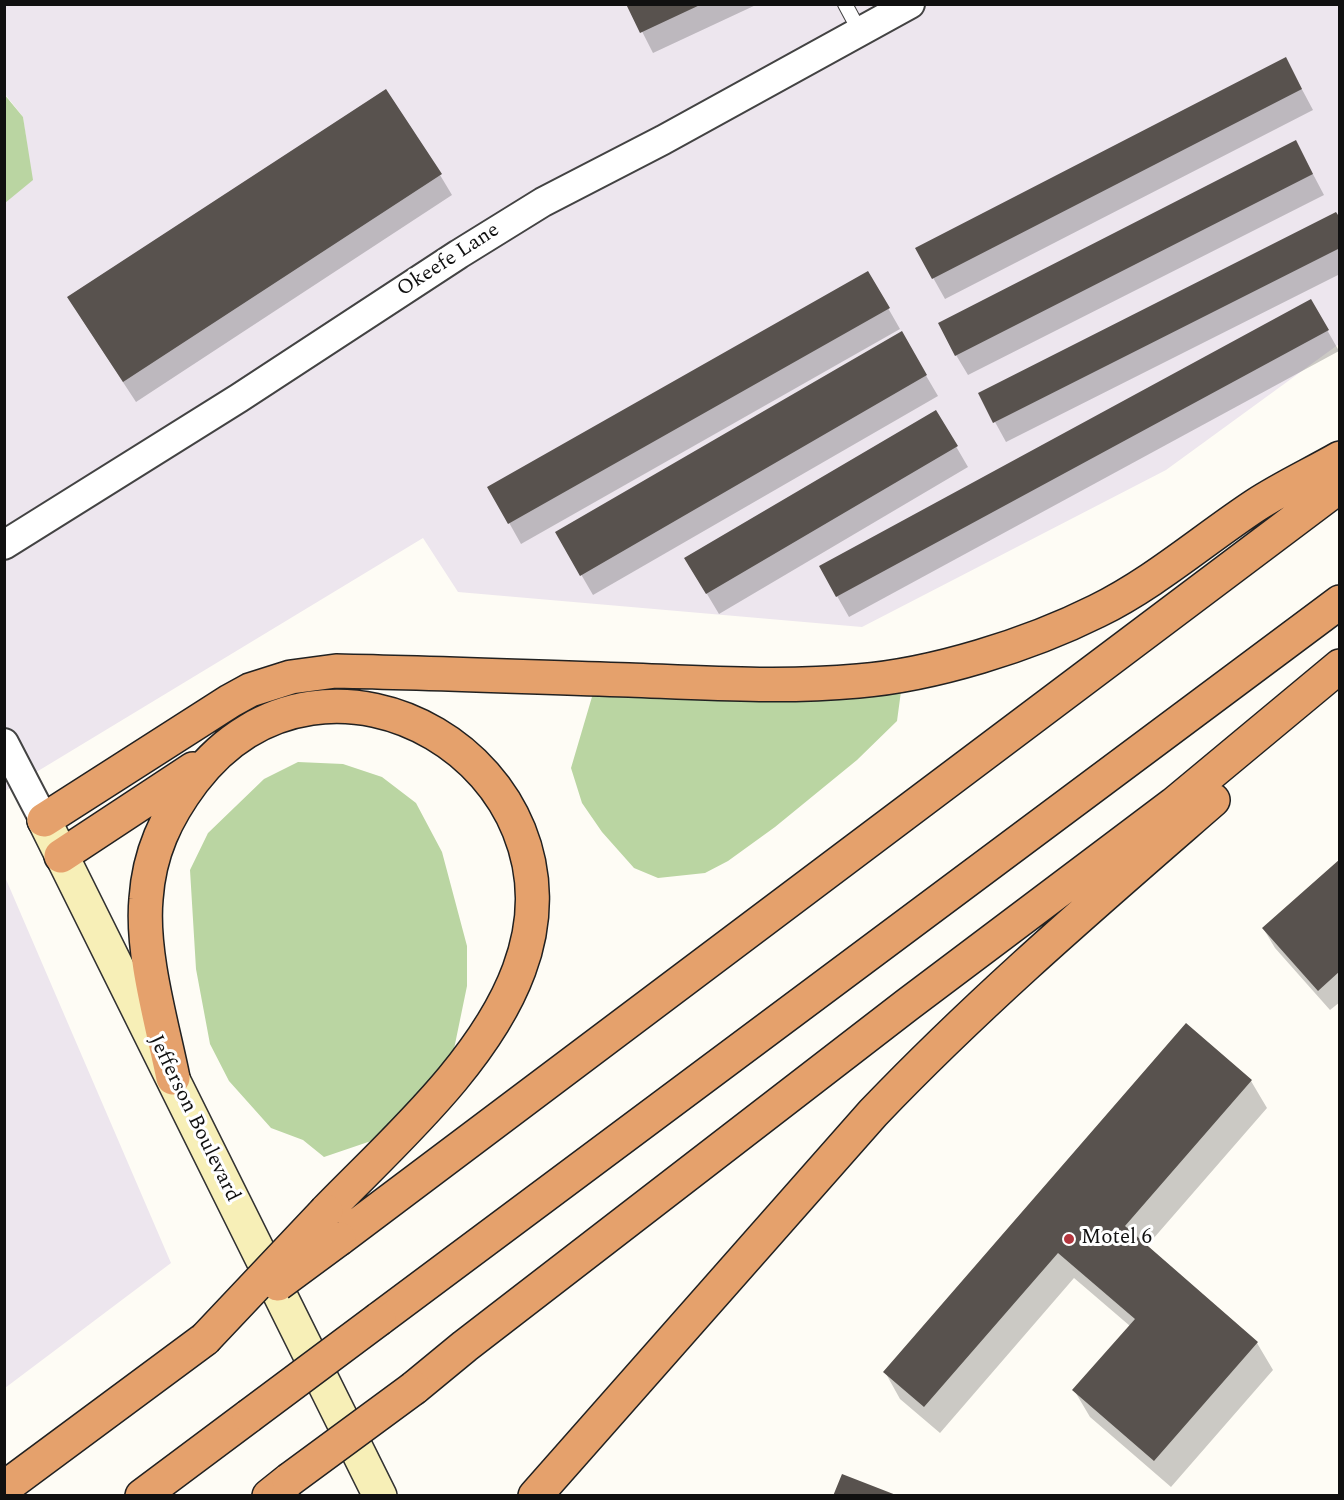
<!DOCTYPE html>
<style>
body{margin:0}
#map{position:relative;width:1344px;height:1500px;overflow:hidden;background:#fefcf5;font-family:Spectral,serif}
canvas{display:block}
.frame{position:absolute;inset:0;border:6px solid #101010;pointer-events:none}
</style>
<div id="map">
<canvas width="1344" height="1500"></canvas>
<div class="frame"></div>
</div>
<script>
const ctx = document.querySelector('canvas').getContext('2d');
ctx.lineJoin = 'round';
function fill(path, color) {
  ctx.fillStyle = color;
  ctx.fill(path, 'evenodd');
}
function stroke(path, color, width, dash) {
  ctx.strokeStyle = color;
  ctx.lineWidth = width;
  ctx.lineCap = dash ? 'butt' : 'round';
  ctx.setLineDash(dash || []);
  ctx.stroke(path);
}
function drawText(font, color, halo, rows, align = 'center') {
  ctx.font = font + ' Spectral,serif';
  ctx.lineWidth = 6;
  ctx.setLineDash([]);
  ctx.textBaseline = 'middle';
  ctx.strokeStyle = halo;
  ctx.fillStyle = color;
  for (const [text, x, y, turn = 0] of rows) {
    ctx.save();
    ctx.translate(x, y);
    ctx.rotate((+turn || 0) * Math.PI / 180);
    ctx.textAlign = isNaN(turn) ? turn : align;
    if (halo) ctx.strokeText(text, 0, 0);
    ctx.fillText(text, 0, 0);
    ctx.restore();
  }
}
fill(new Path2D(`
 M5,5H1339V344L1166,470L862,627L458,592L423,538L5,791L4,203L32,180L23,117L5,94Z
 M5,877L171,1263L5,1388H4Z`), '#ede6ee');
fill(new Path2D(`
 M4,94L23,117L33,180L5,203Z
 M902,684L897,721L857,760L775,827L728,861L705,873L658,878L634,868L602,832L582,803L571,768L594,690Z
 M298,762L343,764L382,777L416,803L442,852L467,946V986L454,1049L456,1081L424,1087L411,1099L387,1128L374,1140L324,1157L303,1140L271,1128L229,1081L210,1044L196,969L190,870L208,833L264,779Z`), '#bad5a2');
fill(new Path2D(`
 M628,4H758L653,53Z
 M1297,80L1313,110L945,299L917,249Z
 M1296,142L1324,195L968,375L956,355Z
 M440,175L452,195L136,402L81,318Z
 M1340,220V274L1006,442L995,422Z
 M868,273L900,329L521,544L489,487Z
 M1322,321L1339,351L849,617L837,596Z
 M901,333L938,396L593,595L557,533Z
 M936,412L968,467L719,614L686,559Z
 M1340,861V1002L1330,1010L1275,948L1263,928Z
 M1186,1025L1251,1081L1267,1108L1146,1247L1257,1343L1273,1370L1171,1487L1090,1417L1074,1390L1130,1326L1074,1278L940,1433L900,1399L885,1372Z`), '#0003');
fill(new Path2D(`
 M626,4H702L640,33Z
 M1286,57L1302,89L932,279L915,248Z
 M386,89L442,174L123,382L67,297Z
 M1296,140L1313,174L955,356L938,323Z
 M1336,212L1340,218V248L993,423L978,393Z
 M868,271L890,308L508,524L487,487Z
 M1311,299L1329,330L836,597L819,566Z
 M902,331L927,375L580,576L555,532Z
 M936,410L958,446L706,594L684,558Z
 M1340,859V971L1318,991L1262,928Z
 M1186,1023L1252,1080L1125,1226L1258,1342L1154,1461L1072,1390L1135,1319L1058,1253L924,1407L883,1372Z
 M842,1474L896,1495V1496H833Z`), '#58524e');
const lane = new Path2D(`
 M845,4L860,32`);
const street = new Path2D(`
 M4,545L239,398L459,254L543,202L663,140L910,4
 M4,743L44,820`);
const secondary = new Path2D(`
 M44,820L380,1496`);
const highway = new Path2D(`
 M44,820L230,701L250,690L291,677L336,671C434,673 531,677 629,680C705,683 782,688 858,681C933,675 1029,645 1097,611C1154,583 1203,540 1256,505C1282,488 1312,474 1340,458
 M61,856L193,769
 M173,1078C162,1024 141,953 146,899C149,853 166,817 193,781C327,606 595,767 519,970C485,1062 393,1142 326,1211
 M339,1239L1340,486
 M379,1319L1340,602
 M414,1388L465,1346L907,1005L1174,804L1340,666
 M4,1488L205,1339
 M142,1496L249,1416
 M269,1496L289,1480
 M535,1496L873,1113C980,1001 1097,901 1213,800`);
stroke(lane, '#434343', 16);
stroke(street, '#434343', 32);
stroke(secondary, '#323232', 36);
stroke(highway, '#212121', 36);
stroke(lane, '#fff', 14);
stroke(street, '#fff', 28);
stroke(secondary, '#f7efb7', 33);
stroke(highway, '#e5a16c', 33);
const highwayBridge = new Path2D(`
 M278,1284L339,1239
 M205,1339L326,1211
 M249,1416L379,1319
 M289,1480L414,1388`);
stroke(highwayBridge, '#212121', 36, []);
stroke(highwayBridge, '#e5a16c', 33);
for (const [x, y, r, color] of [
 [1069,1239,6,"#b3363e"]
]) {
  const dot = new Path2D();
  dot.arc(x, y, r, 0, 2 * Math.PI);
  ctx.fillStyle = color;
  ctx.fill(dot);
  stroke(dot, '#fff', 2);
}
drawText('21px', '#101010', '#fff', [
 ["Okeefe Lane",449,261,-33],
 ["Jefferson Boulevard",193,1119,64]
]);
drawText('21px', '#101010', '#fff', [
 ["Motel 6",1081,1239]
], 'left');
</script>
